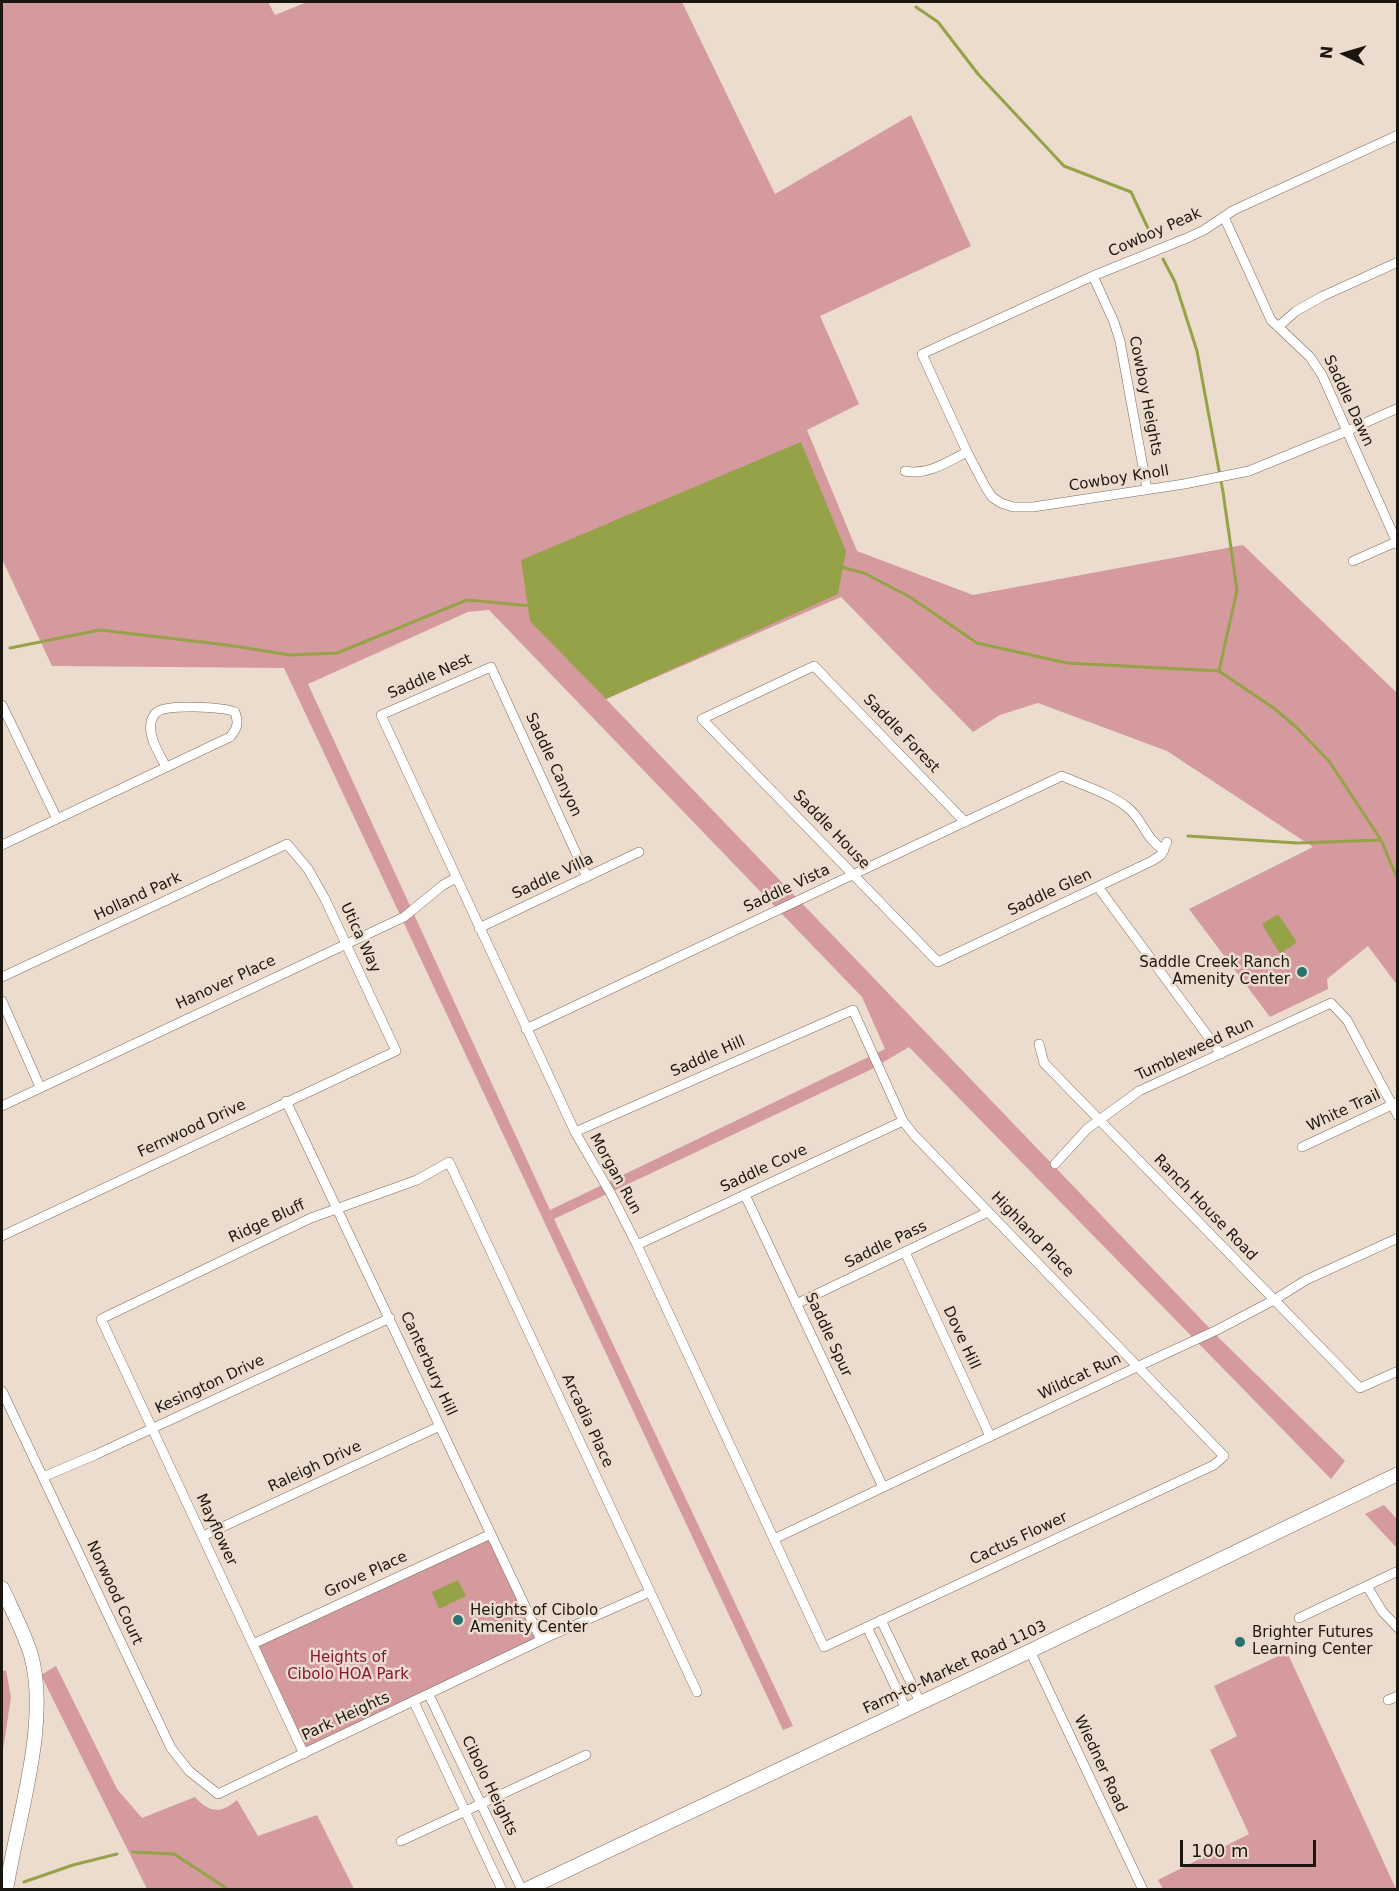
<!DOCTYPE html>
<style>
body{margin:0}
#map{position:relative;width:1399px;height:1891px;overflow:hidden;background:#ecdccd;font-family:"DejaVu Sans",sans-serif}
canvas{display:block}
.frame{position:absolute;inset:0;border:3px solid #1c1611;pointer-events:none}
.north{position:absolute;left:1315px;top:24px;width:60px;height:60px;-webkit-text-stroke:4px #ecdccd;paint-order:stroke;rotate:275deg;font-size:16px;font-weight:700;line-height:24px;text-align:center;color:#1c1611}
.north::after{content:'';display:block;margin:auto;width:21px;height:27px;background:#1c1611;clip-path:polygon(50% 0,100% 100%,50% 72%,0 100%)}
.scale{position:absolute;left:1180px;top:1840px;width:136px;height:27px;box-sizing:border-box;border:3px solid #1c1611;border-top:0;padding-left:8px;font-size:18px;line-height:21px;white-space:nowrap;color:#1c1611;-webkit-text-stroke:4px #ecdccd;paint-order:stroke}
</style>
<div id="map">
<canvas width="1399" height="1891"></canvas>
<div class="frame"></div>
<div class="north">N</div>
<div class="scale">100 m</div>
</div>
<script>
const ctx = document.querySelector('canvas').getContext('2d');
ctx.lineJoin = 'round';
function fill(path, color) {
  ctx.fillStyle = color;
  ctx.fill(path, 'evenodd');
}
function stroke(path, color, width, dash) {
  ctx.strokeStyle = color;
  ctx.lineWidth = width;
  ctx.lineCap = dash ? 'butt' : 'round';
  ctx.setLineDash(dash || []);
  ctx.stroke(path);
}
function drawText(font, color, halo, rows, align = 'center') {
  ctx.font = font + ' "DejaVu Sans",sans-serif';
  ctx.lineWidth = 5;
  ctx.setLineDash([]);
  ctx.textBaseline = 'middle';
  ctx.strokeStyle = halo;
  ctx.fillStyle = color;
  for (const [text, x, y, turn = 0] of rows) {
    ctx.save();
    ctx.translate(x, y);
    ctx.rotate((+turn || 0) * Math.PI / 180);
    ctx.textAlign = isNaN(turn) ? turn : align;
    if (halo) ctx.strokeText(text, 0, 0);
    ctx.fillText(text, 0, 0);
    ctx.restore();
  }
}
fill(new Path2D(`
 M2,2H268L275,15L307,2H682L775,194L911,115L971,246L820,316L859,404L807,430L857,551L973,595L1243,545L1397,693V985L1368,946L1327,979L1328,989L1270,1017L1189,909L1313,847L1167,751L1038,703L1000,715L973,732L841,597L606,699L1219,1338L1345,1461L1331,1479L909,1047L870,1070L554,1219L793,1726L783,1730L284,668L52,666L2,559ZM489,610L862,997L885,1049L550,1210L308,684L468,612Z
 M1384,1505L1397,1519V1548L1365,1514Z
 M491,1534L541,1640L304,1754L253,1644Z
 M1287,1652L1396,1889H1163L1158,1880L1249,1834L1210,1750L1237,1736L1214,1686Z
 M56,1666L117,1789L142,1818L195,1797C209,1813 221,1814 237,1800L258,1836L317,1815L354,1889H147L41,1675Z
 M6,1670L11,1697L2,1757V1672Z`), '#d59a9d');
fill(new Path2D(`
 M801,442L846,551L838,594L606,699L530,621L521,560Z
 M1278,914L1297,942L1280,954L1262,924Z
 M458,1580L466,1596L439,1609L432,1592Z`), '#96a248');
stroke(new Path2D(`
 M916,7L938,22L978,74L1064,166L1131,192L1153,239
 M1163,259L1175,282L1197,351L1223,492L1237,590L1219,671
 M841,567L864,573L910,597L977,643L1067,663L1219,671L1275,709L1297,728L1329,761L1381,840L1398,880
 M10,648L100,630L227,645L290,655L337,653L467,600L532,606
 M1188,836L1297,843L1381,840
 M133,1852L174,1854L229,1890
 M24,1882L73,1865L117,1854`), '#96a248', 3);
const street = new Path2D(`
 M1398,135L1234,210L1204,230L1187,238L1093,276L922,354L967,452L986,488L992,497L1001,503L1013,507H1033L1184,484L1249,471L1347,431L1398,408
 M1224,217L1271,320L1310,357L1322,375L1398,545
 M1093,276L1114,322L1120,341L1147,489
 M1278,327L1296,311L1323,296L1398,262
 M905,471C927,476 947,462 967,452
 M1353,561L1396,542
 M2,705L57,819
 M965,822L814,666L702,719L938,962L1152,861L1161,855L1167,842
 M2,845L230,737C237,729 239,723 235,712C223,707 168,704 157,712C154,714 151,720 151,723C148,737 160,755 166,767
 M1098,887L1221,1054
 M479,928L639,852
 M2,977L287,844L308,869L325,899L396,1051L2,1236
 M2,1001L40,1087
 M526,1029L1062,776C1082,785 1109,793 1127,807C1143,819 1145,839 1164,850
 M1039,1044L1044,1063L1360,1388L1398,1371
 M286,1101L541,1640
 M2,1106L404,917L443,885L456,878
 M575,1132L853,1010L903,1121L914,1135L1224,1456L1214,1465L824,1647L637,1245L611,1194L575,1132L381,715L491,667L587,877
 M1302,1147L1398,1102
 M1055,1164L1087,1129L1139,1091L1331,1003L1347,1020L1398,1116
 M745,1195L883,1487
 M637,1245L903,1121
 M905,1252L990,1436
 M796,1304L988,1212
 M2,1391L171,1748L189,1771L218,1794L550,1636L650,1592
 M43,1477L95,1455L390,1318
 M203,1536L440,1426
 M774,1539L1139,1366L1217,1330L1274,1300L1306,1280L1398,1238
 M1367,1586L1382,1611L1398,1628
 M1299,1618L1398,1571
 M881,1620L920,1702
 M867,1627L906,1709
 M253,1644L491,1534
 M1030,1651L1143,1890
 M429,1695L522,1890
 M1388,1700L1398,1696
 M414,1702L502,1890
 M304,1754L101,1319L311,1218L417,1180L449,1162L697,1692
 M401,1841L586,1755`);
const secondary = new Path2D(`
 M2,1588C12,1610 24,1632 31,1655C50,1723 17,1820 6,1890
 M525,1890L1030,1651L1398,1474`);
stroke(street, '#796b5d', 10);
stroke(secondary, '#796b5d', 15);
stroke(street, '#fff', 9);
stroke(secondary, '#fff', 14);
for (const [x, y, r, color] of [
 [1302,972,6,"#28726f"],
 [458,1620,6,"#28726f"],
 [1240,1642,6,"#28726f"]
]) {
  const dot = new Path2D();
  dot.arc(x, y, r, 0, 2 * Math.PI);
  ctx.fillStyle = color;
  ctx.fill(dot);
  stroke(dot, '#ecdccd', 2);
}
drawText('15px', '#1c1611', '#ecdccd', [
 ["Cowboy Peak",1155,233,-24],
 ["Cowboy Heights",1145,396,79],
 ["Saddle Dawn",1348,401,65],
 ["Cowboy Knoll",1119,479,-9],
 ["Saddle Nest",430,677,-24],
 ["Saddle Forest",901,734,46],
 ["Saddle Canyon",553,765,65],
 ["Saddle House",831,830,46],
 ["Saddle Villa",553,877,-25],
 ["Saddle Vista",787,889,-25],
 ["Saddle Glen",1050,893,-25],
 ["Holland Park",138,897,-25],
 ["Utica Way",360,938,65],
 ["Hanover Place",226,983,-25],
 ["Tumbleweed Run",1195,1050,-25],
 ["Saddle Hill",708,1057,-24],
 ["White Trail",1344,1111,-25],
 ["Fernwood Drive",192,1129,-25],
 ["Saddle Cove",764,1169,-25],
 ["Morgan Run",615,1174,61],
 ["Ranch House Road",1205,1208,46],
 ["Ridge Bluff",267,1222,-25],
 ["Highland Place",1032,1235,46],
 ["Saddle Pass",886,1245,-26],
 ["Saddle Spur",828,1335,65],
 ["Dove Hill",961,1338,65],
 ["Canterbury Hill",428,1364,65],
 ["Wildcat Run",1080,1377,-25],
 ["Kesington Drive",210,1385,-25],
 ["Arcadia Place",587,1421,65],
 ["Raleigh Drive",315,1467,-25],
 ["Mayflower",216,1530,65],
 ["Cactus Flower",1019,1539,-25],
 ["Grove Place",366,1575,-25],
 ["Norwood Court",114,1593,65],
 ["Farm-to-Market Road 1103",955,1668,-25],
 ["Park Heights",346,1717,-25],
 ["Wiedner Road",1100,1764,65],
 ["Cibolo Heights",489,1786,64]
]);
drawText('15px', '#1c1611', '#ecdccd', [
 ["Saddle Creek Ranch",1290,963,"right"],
 ["Amenity Center",1290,980,"right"],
 ["Heights of Cibolo",470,1611],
 ["Amenity Center",470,1628],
 ["Brighter Futures",1252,1633],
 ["Learning Center",1252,1650]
], 'left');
drawText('15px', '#86152e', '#ecdccd', [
 ["Heights of",348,1658],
 ["Cibolo HOA Park",348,1675]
]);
</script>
